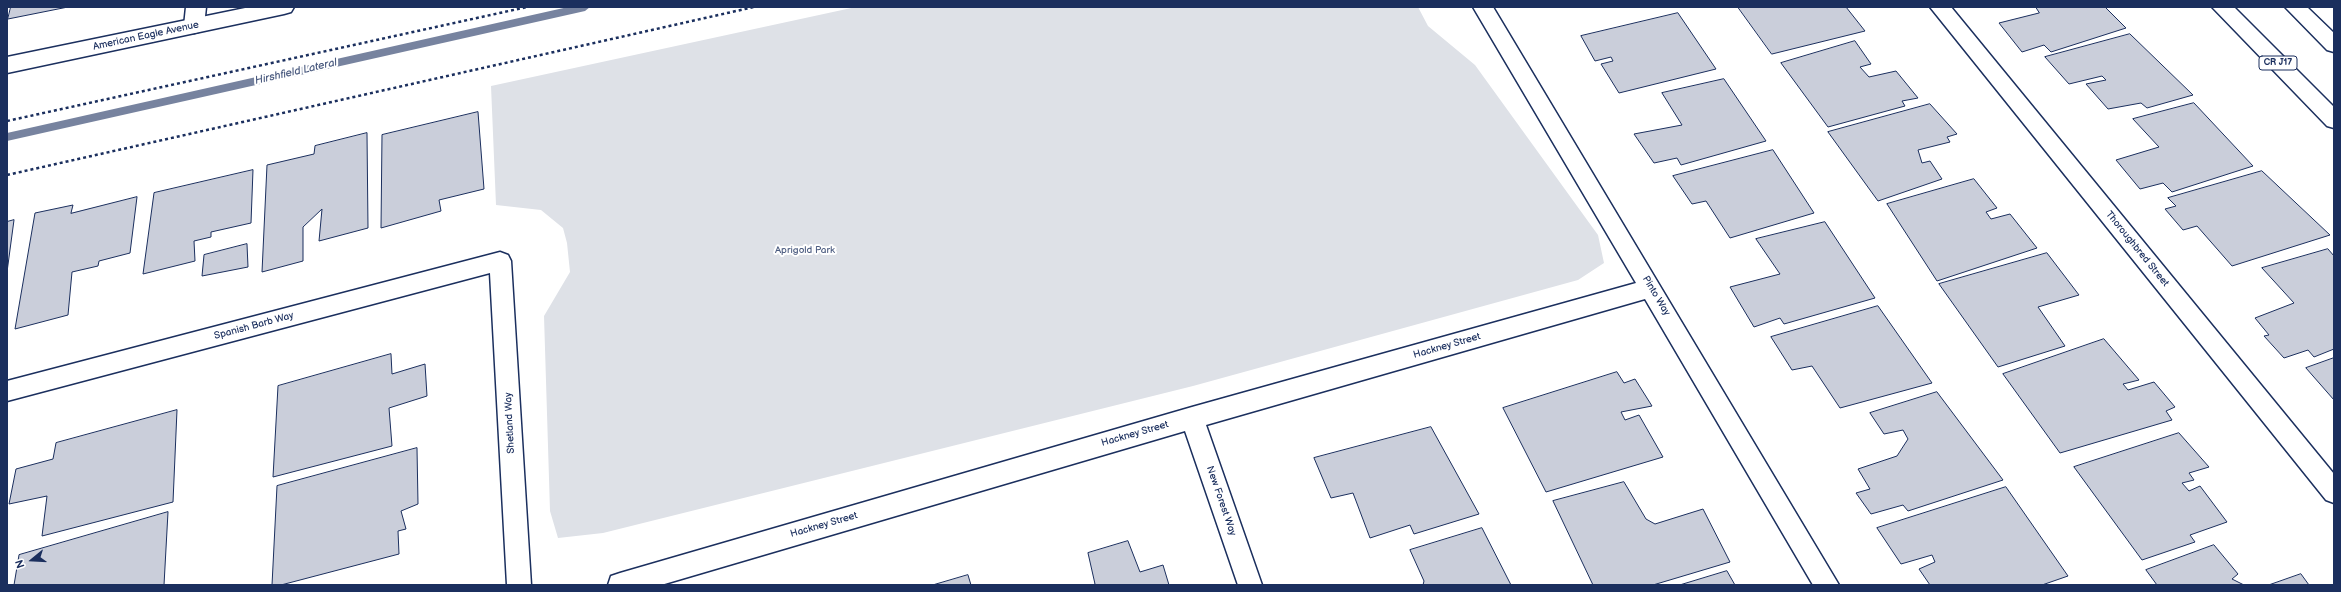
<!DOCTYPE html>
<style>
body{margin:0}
#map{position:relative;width:2341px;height:592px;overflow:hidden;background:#fff;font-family:"Balsamiq Sans",sans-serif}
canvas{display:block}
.frame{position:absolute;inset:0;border:8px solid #1b2f5e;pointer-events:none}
.north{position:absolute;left:12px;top:540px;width:40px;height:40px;-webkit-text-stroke:3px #fff;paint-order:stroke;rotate:252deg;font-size:11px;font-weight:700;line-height:16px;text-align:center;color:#1b2f5e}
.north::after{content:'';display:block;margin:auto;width:14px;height:18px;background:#1b2f5e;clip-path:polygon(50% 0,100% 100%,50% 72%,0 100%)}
</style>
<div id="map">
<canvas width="2341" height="592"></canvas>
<div class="frame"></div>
<div class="north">N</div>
</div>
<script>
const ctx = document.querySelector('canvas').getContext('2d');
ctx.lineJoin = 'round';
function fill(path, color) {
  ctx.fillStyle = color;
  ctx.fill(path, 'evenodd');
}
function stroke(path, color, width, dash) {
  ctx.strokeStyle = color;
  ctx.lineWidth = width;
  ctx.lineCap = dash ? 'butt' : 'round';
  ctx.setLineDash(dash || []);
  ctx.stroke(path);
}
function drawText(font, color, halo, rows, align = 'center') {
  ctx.font = font + ' "Balsamiq Sans",sans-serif';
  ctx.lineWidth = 4;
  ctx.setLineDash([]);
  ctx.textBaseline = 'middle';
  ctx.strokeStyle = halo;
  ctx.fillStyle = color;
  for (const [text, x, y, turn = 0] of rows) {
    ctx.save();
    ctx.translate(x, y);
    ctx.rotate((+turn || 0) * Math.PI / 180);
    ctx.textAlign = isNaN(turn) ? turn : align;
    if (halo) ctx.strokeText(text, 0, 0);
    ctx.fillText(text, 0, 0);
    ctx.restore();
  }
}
fill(new Path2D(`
 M856,7H1418L1428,26L1475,65L1598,235L1604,263L1578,280L1193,386L603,533L558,538L550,511L544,316L570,272L567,243L563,228L541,210L496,205L491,86Z`), '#dee1e7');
fill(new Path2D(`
 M568,7H590L585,11L7,141V133Z`), '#77839f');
const building = new Path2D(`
 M11,7H68L8,19Z
 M1738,7H1846L1865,31L1772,54Z
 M2036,7H2105L2126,28L2051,52L2044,45L2022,52L1999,23L2039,13Z
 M1678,13L1716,69L1619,93L1601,64L1613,61L1611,57L1595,61L1581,36Z
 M2130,34L2193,95L2147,108L2141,103L2108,109L2086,84L2106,80L2102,76L2069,84L2045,57Z
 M1855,41L1871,64L1860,67L1869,77L1896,71L1918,98L1902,101L1905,106L1828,127L1781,63Z
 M1724,79L1766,141L1681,165L1677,158L1654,163L1634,134L1682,125L1662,93Z
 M2194,103L2253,166L2172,192L2163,183L2140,189L2116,160L2159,147L2133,119Z
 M1930,104L1957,134L1947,137L1950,142L1918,150L1922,163L1930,161L1942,179L1878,201L1828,132Z
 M478,112L484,189L439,200L441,211L381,228L382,135Z
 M367,133L368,228L319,241L322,209L303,227V261L262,272L267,165L314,154L315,146Z
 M1773,150L1814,213L1730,238L1706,201L1692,204L1673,176Z
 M253,170L251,223L211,232V237L194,241L195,261L143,274L154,193Z
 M2262,171L2330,235L2232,266L2197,226L2183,230L2165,209L2176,206L2168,198Z
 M1974,179L1997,208L1986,212L1991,219L2010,214L2037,248L1937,281L1887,204Z
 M137,197L130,253L99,261L98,266L72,272L68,315L15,329L35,213L73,205L71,213Z
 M14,220L7,272V222Z
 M1825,222L1875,298L1784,324L1780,318L1754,327L1730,287L1780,274L1756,239Z
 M247,244L248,267L202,276L204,255Z
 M2328,249L2334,256V349L2314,357L2308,350L2284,358L2264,336L2269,335L2255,318L2294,303L2262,268Z
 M2047,253L2079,295L2038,307L2065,346L1998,367L1939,284Z
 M1878,306L1932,383L1840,408L1812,366L1792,370L1771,337Z
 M2104,339L2139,380L2123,384L2128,390L2154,382L2175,407L2166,411L2172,420L2060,453L2003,374Z
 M391,354L392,374L425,364L427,396L389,408L392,446L273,477L278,386Z
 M2334,358V400L2306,368Z
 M1617,372L1624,383L1635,379L1652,406L1621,412L1625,420L1639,415L1663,457L1546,492L1503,408Z
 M1937,392L2003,480L1908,511L1903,505L1871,514L1856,493L1870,489L1858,469L1897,456L1908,439L1903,430L1884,434L1870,413Z
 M177,410L173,502L42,536L47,496L9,504L16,469L53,459L56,443Z
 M1431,427L1479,514L1414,534L1410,525L1370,538L1353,493L1331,498L1314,458Z
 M2179,433L2209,467L2189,473L2194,480L2182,483L2189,491L2200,486L2227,522L2190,535L2195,542L2142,560L2074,467Z
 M417,448L418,504L401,511L406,529L398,531L399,554L281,585H272L277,486Z
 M1624,482L1646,519L1655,524L1703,509L1730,562L1653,585H1593L1553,501Z
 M2006,487L2068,576L2042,585H1930L1919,569L1935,562L1932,555L1901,564L1877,528Z
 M168,512L164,585H14L19,555Z
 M1482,528L1511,585H1423L1424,581L1410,550Z
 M1128,541L1140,572L1163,565L1169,585H1093L1095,584L1088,553Z
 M2214,545L2238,574L2232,579L2244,585H2157L2146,570Z
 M1727,571L1735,585H1680Z
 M2301,574L2309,585H2269Z
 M968,575L971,585H933Z`);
fill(building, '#caceda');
stroke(building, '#1b2f5e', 1);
const street = new Path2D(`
 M186,7H206L204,26L201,31L194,33L187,31L184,26Z
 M1473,7H1493L1839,585H1813L1645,299L1206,425L1262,585H1238L1185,431L661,585H608L611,576L620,573L1192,407L1636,283Z
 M1930,7H1951L2334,474V503L2326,500Z
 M500,252L508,255L511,261L531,585H507L490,273L7,401V381Z`);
const secondary = new Path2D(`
 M250,7H294L291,12L284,14L7,73V57Z`);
const primary = new Path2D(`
 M2212,7H2234L2334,107V128L2327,126Z
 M2285,7H2307L2334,33V52L2327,50Z`);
stroke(street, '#1b2f5e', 3);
stroke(secondary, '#1b2f5e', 3);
stroke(primary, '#1b2f5e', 3);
stroke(new Path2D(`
 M7,121L527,7
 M7,175L754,7`), '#1b2f5e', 2.5, [3, 3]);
fill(street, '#fff');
fill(secondary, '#fff');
fill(primary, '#fff');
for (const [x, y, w] of [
 [2278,63,38]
]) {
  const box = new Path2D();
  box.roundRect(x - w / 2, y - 7, w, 14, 3);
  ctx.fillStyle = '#fff';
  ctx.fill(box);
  stroke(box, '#1b2f5e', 1);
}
drawText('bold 9px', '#1b2f5e', null, [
 ["CR J17",2278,63]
]);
drawText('10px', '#1b2f5e', '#fff', [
 ["American Eagle Avenue",146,36,-12],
 ["Thoroughbred Street",2137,249,51],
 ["Pinto Way",1656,296,59],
 ["Spanish Barb Way",254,326,-15],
 ["Hackney Street",1447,346,-16],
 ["Shetland Way",510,423,-93],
 ["Hackney Street",1135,434,-16],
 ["New Forest Way",1221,501,71],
 ["Hackney Street",824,525,-16]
]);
drawText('10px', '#4c5c80', '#fff', [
 ["Aprigold Park",805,250]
]);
drawText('italic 11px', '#49597e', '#fff', [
 ["Hirshfield Lateral",296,72,-13]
]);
</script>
